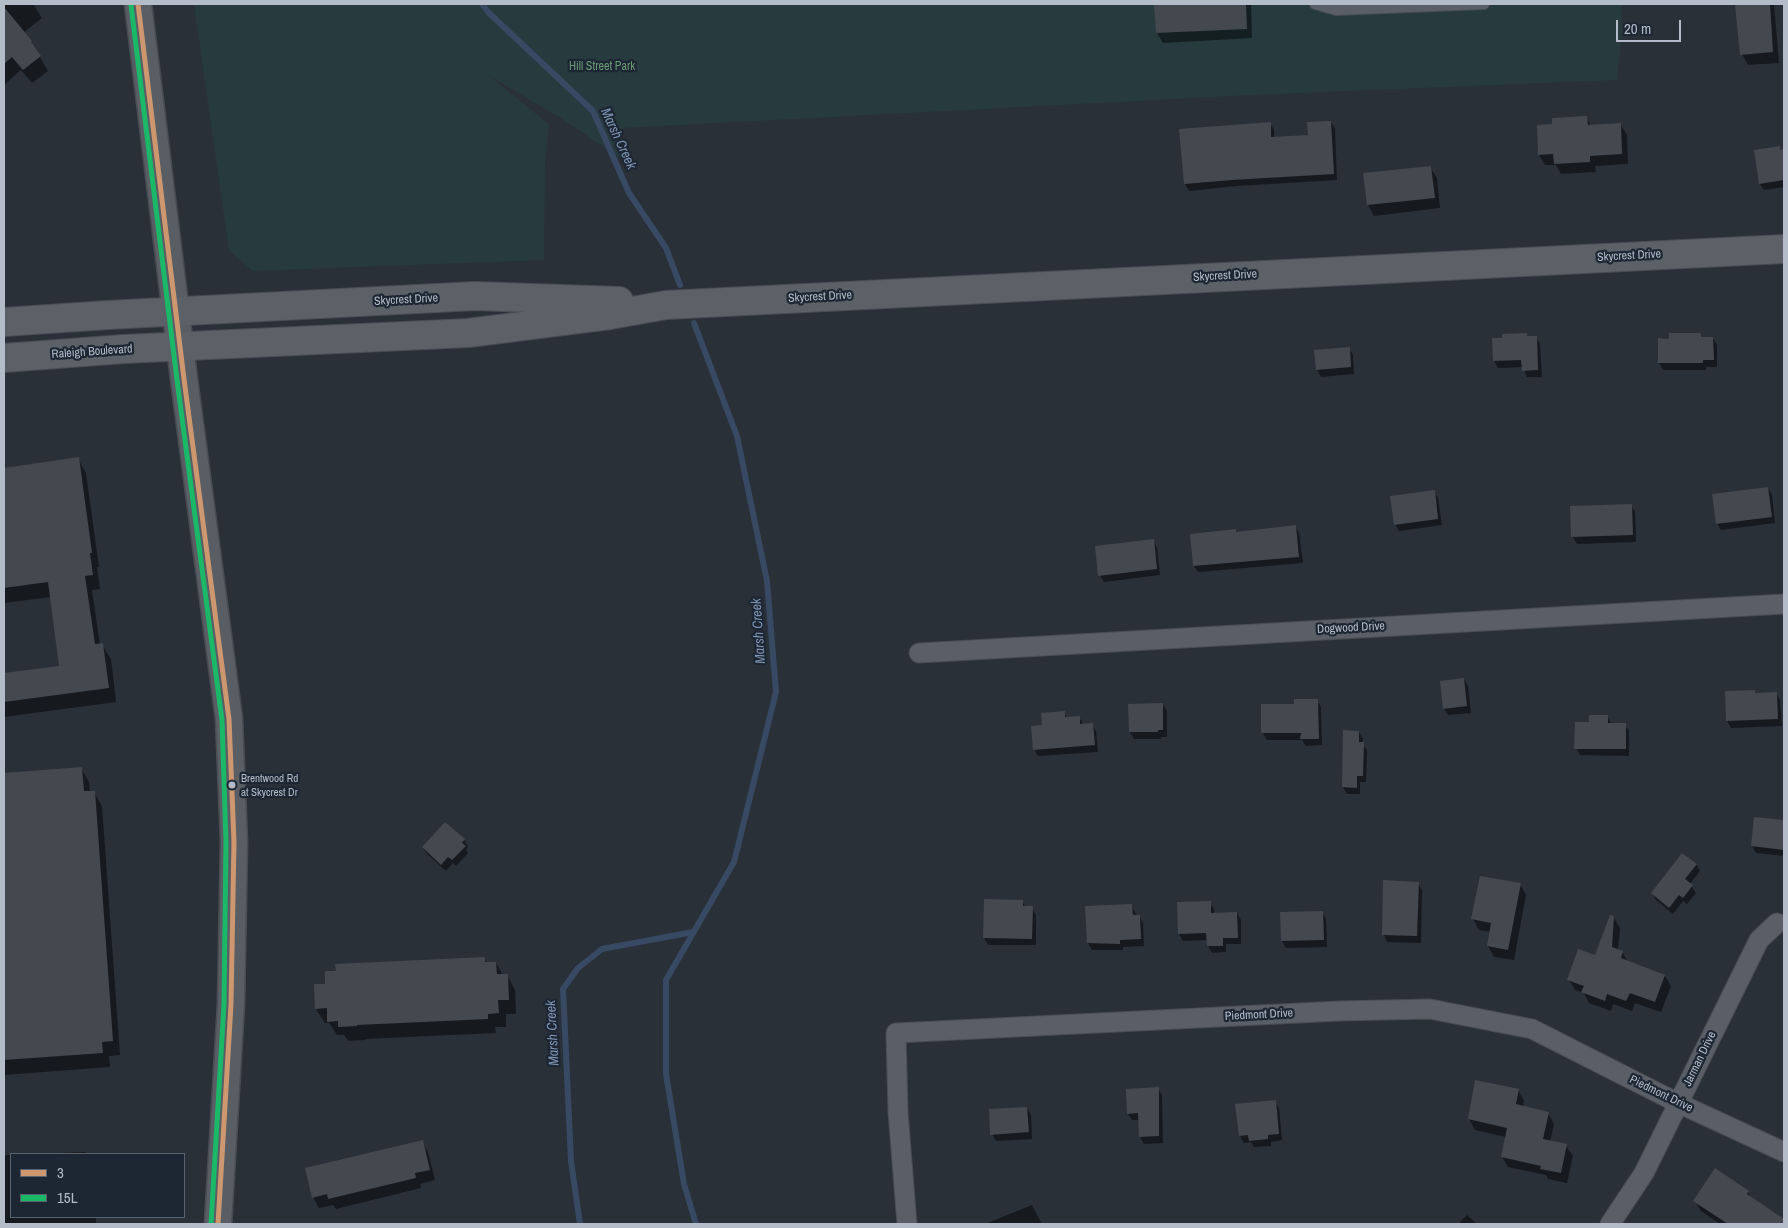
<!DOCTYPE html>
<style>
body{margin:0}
#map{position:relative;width:1788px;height:1228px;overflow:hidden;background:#2a3038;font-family:"Archivo Narrow",sans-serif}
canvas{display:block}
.frame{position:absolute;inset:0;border:5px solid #b4bcc9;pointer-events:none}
.legend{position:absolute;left:10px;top:1153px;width:175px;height:65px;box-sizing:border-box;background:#1d2633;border:1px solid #59626f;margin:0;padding:6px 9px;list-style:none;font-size:15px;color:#b4bcc9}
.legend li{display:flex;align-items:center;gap:10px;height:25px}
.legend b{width:25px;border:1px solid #59626f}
.scale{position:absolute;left:1616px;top:20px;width:65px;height:22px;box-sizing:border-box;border:2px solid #b4bcc9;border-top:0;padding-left:6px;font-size:15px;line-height:18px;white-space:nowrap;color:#b4bcc9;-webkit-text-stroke:4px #1d2633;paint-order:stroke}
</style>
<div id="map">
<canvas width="1788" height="1228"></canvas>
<div class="frame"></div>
<ul class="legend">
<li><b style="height:6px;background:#cd976f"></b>3</li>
<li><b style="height:6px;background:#1ab867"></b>15L</li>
</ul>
<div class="scale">20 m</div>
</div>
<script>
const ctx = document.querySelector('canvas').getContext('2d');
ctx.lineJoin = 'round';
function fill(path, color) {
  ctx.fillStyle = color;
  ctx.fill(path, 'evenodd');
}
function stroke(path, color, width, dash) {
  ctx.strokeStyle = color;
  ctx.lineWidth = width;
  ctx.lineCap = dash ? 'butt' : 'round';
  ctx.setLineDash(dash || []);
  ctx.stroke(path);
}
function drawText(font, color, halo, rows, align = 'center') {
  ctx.font = font + ' "Archivo Narrow",sans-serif';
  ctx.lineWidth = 4.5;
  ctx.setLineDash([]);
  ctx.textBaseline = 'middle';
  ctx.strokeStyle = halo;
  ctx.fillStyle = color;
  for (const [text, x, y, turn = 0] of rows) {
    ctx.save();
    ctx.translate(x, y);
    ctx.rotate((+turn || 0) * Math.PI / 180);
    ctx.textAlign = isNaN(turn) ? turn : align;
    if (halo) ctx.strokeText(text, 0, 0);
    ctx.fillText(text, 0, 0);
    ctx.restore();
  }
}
fill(new Path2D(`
 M194,4H1621L1622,32L1617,80L1251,95L622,128L623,160L562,119L488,75L549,124L545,164L544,260L253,271L229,250Z`), '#273a3e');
fill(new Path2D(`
 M4,4H33L42,18L23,33L31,42L48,71L32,83L21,70L4,85Z
 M1156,4H1251L1252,38L1163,43L1157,33Z
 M1736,4H1774L1779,63L1748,65L1742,54Z
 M1587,118L1591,126L1621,125L1627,135L1628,164L1595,166L1596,172L1561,174L1556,165H1545L1539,155L1554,125Z
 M1331,122L1335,129L1337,180L1237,186L1189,191L1185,184L1180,130L1270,123L1274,130V138L1309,136Z
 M1779,148L1781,151L1784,150V187L1764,190L1760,184Z
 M1430,167L1437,178L1440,208L1374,216L1368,205L1365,174Z
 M1700,334L1702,338H1713L1717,345V367H1706V370H1663L1659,363L1670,340Z
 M1526,335L1528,337H1536L1540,344L1542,377H1527L1523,367L1498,368L1494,361L1504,339Z
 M1349,348L1353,355L1354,374L1321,377L1317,370Z
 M78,459L86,473L99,567H97L100,589L92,590L100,645H102L111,659L116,702L4,717V674L60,667L51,597L4,603V469Z
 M1768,488L1772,495L1775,523L1721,530L1717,523Z
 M1434,491L1438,498L1442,525L1399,531L1395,524Z
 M1631,505L1635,512L1636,542L1577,544L1573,537Z
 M1295,526L1299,533L1303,563L1198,572L1194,566L1235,531L1237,533Z
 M1153,541L1157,548L1160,575L1104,582L1100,575Z
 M1464,679L1468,686L1471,713L1448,715L1444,709Z
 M1754,691L1756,694L1776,693L1780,700L1782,726L1731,728L1727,721Z
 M1317,700L1321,707L1322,745L1306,746L1302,740H1267L1263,733L1262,706L1295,705Z
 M1163,704L1167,711V737H1161V739H1134L1130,732L1129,705Z
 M1064,712L1067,718L1079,717L1083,724L1092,725L1096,731L1098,752L1038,756L1034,749L1043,726Z
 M1607,716L1611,723L1625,725L1629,731V756L1580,755L1576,748L1590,724Z
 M1359,732L1363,739L1362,744L1367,750L1366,782H1360V794H1347L1343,787Z
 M81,768L89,782L90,792H94L102,806L120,1055L109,1056L110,1067L4,1075V774Z
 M1755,818L1784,822V856L1756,853L1752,846Z
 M464,840L468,847L466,849L468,853L456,866L453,863L446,871L427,854L423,848Z
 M1696,864L1700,871L1690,884L1696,893L1687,904L1683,901L1673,914L1656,900L1652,893Z
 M1418,884L1422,890L1421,943L1387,942L1384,935Z
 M1520,884L1526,895L1514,960L1494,957L1488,946L1491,932L1479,930L1473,919Z
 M985,901H1022L1026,908H1032L1036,915V945H988L984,938Z
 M1210,903L1214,909V914L1237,913L1241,920V944H1226V952L1212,953L1208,946V940L1183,941L1179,934Z
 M1131,905L1135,912L1136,916H1139L1143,923L1144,946L1123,947V950H1092L1088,943Z
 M1322,912L1326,919L1327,947L1286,948L1282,941L1281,914Z
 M1613,917L1620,928L1618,950L1622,952L1628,962L1665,976L1671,986L1661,1012L1635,1003L1632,1011L1613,1004L1611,1011L1589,1003L1584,993L1575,990L1569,980L1596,957Z
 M484,958L487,963H496L503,975H507L515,990L516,1014H506V1027H495L496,1033L365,1039V1040L348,1041L344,1035H337L329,1023H325L316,1009L327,985Z
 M1158,1089L1162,1095L1163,1143L1144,1144L1140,1137L1139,1120H1132L1128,1114Z
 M1518,1090L1524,1101L1523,1107L1548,1113L1554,1124L1550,1142L1566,1146L1573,1156L1567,1183L1548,1179L1546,1175L1508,1167L1502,1157L1506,1137L1475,1130L1469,1119Z
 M1275,1102L1279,1108L1282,1140L1271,1142V1146L1254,1147L1251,1142L1244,1143L1240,1136L1236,1105Z
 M1027,1108L1031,1115L1032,1139L996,1141L992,1134Z
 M422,1142L428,1152L435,1180L420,1184L421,1188L336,1209L333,1205L319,1208L313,1197Z
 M85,1152L87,1154H27Z
 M4,1155H11V1217H96V1224H4Z
 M1748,1192L1752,1199L1784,1220V1224H1720L1701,1211L1695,1201Z
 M1032,1205L1042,1224H985Z
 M1467,1215L1477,1224H1458Z`), '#0007');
stroke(new Path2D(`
 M482,4L489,13L593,111L629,193L666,248L680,285
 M694,323L737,436L767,581L776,692L734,862L666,980V1074L684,1184L696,1224
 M580,1224L571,1161L563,989L578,968L602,949L693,932`), '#384963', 6);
fill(new Path2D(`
 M1154,4H1246L1247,29L1156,33Z
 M1735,4H1770L1773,52L1740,55Z
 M4,7L32,41L31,42L41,56L23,70L12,57L4,64Z
 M1587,116L1588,125L1621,123L1622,154L1590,156V162L1554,164L1553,154L1538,155L1537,125L1552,124V118Z
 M1331,121L1334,174L1232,180L1184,184L1179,129L1271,122V137L1308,135L1307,122Z
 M1780,146V150L1784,149V180L1759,184L1754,150Z
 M1431,166L1435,198L1367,205L1363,173Z
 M1527,333V336H1537L1538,370L1522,371L1521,360L1493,361L1492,338H1502V334Z
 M1669,333H1701V337H1713L1714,360H1703V363H1658V338L1669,339Z
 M1350,347L1351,367L1316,370L1314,350Z
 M79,457L92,553H90L93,575L85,576L95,644L103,643L109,688L4,702V673L59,666L48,582L4,588V468Z
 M1768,487L1772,517L1716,524L1712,494Z
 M1435,490L1438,519L1394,525L1390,496Z
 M1632,504L1633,535L1571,537L1570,506Z
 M1296,525L1299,557L1193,566L1190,534L1236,529V532Z
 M1154,539L1157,569L1098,576L1095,546Z
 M1464,678L1467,706L1443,709L1440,681Z
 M1755,690V693L1777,692L1778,719L1726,721L1725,691Z
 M1294,699H1318L1319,739H1300L1301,733H1261V704H1294Z
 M1163,703V730H1158V732H1129L1128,704Z
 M1065,711V717L1080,716V724L1093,723L1095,745L1033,750L1031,726L1042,725L1041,713Z
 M1589,715H1608V723H1626V749H1574L1575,722H1589Z
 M1343,730L1359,731V742H1364L1363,776H1357V788L1342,787Z
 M82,767L84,791H95L113,1041L102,1042L103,1053L4,1060V773Z
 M1754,817L1784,820V850L1751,846Z
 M445,822L465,839L462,843L466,846L452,860L448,857L441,865L422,847Z
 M1682,853L1697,864L1685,879L1693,885L1683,898L1679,895L1669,908L1651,893Z
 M1480,876L1521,883L1508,950L1487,946L1491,923L1471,919Z
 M1383,880L1419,882L1417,936L1382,935Z
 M984,899L1023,900V906H1033L1032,939L983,938Z
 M1211,901V913L1237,912L1238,938H1223V946H1207L1206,933L1178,934L1177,902Z
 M1132,904L1133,915H1140L1141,939L1120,940V944L1087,943L1085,906Z
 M1323,911L1324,940L1281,941L1280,912Z
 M1610,915L1614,916L1612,947L1623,951L1621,958L1665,975L1655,1002L1630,993L1626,1001L1607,994L1605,1001L1581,992L1584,986L1567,980L1578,949L1595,955Z
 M485,957V962H496L497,974H508L509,1000H498L499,1013L488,1014V1019L357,1025V1026L338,1027V1021L327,1022V1008L315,1009L314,984H325V971H336L335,964Z
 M1475,1080L1519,1089L1516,1104L1549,1112L1543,1139L1567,1144L1561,1173L1540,1169L1541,1166L1501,1157L1507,1128L1468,1119Z
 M1159,1087V1136L1139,1137L1138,1113L1127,1114L1126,1089Z
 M1276,1100L1279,1134L1268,1135V1139L1249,1141L1248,1135L1239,1136L1235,1104Z
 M1027,1107L1029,1132L990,1135L989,1109Z
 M423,1140L430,1170L415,1173L416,1178L328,1199L327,1194L312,1198L305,1168Z
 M1715,1168L1749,1191L1747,1194L1784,1219V1224H1728L1693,1201Z`), '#444950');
const service = new Path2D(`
 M1315,4L1336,10L1484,4`);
const minor = new Path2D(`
 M919,653L1784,604
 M907,1224L898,1112L896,1033L1339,1011L1430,1009L1532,1029L1678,1103L1784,1152
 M1610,1224L1644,1173L1759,940L1777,923`);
const secondary = new Path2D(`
 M138,4L184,379L229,719L234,842L231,1004L218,1224`);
const primary = new Path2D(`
 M4,322L108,315L475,296L619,301
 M4,358L124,349L468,333L610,315L666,305L1784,249`);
stroke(service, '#484c53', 12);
stroke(minor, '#484c53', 21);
stroke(secondary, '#484c53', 29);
stroke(primary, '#484c55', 30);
stroke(service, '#5a5e66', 10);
stroke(minor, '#5a5e66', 19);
stroke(secondary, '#595d64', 26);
stroke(primary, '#5c6168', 28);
stroke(new Path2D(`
 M138,4L184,379L229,719L234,842L231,1004L218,1224`), '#cd976f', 5);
stroke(new Path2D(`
 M131,5L177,380L222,720L226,842L224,1004L211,1224`), '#1ab867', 5);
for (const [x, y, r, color] of [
 [232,785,4.5,"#b4bcc9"]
]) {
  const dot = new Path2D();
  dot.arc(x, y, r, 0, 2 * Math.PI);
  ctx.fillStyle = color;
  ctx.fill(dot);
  stroke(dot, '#1d2633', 2);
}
drawText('11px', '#b4bcc9', '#1d2633', [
 ["Brentwood Rd",241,779],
 ["at Skycrest Dr",241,793]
], 'left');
drawText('12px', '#6b9a76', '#1d2633', [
 ["Hill Street Park",602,67]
]);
drawText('12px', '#b4bcc9', '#1d2633', [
 ["Skycrest Drive",1629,256,-3],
 ["Skycrest Drive",1225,276,-3],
 ["Skycrest Drive",820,297,-3],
 ["Skycrest Drive",406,300,-3],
 ["Raleigh Boulevard",92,352,-4],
 ["Dogwood Drive",1351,628,-3],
 ["Piedmont Drive",1259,1015,-3],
 ["Jarman Drive",1700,1059,-64],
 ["Piedmont Drive",1661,1094,26]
]);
drawText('italic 14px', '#7c92b1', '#1d2633', [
 ["Marsh Creek",618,139,65],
 ["Marsh Creek",759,631,-94],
 ["Marsh Creek",553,1033,-93]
]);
</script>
